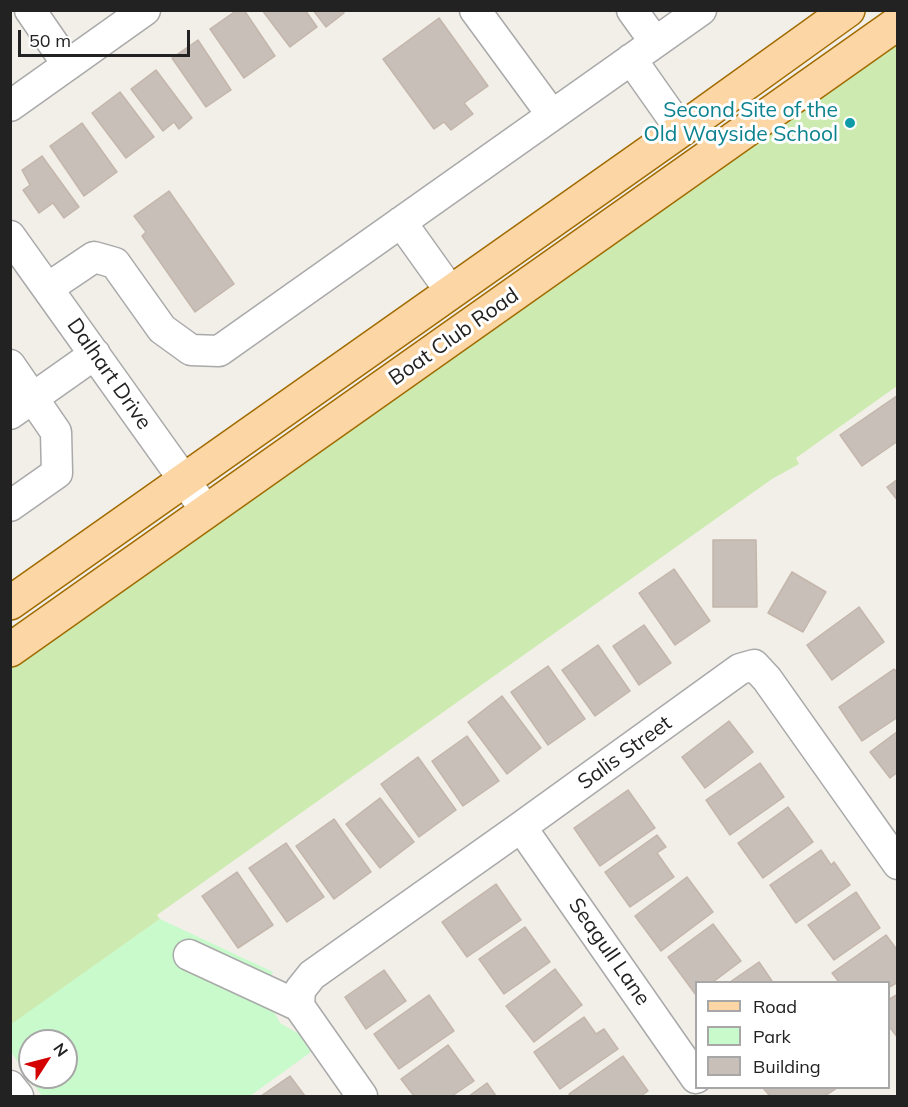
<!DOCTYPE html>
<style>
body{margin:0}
#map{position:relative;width:908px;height:1107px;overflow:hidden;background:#f2efe9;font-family:Mulish,sans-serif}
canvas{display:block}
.frame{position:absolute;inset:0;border:12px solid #222;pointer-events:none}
.legend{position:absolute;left:695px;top:981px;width:195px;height:108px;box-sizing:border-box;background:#fff;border:2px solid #a7a7a7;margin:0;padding:8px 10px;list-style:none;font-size:18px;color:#222}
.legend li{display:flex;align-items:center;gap:12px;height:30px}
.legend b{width:30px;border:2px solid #a7a7a7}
.north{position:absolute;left:18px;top:1029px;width:60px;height:60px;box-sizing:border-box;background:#fff;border:2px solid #a7a7a7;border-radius:50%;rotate:54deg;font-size:16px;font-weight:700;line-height:24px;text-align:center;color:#222}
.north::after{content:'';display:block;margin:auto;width:21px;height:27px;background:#d40000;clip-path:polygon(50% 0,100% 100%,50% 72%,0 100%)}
.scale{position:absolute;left:18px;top:30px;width:172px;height:27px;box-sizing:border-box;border:3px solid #222;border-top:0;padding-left:8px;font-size:18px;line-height:21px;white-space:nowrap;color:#222;-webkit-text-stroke:4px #fff;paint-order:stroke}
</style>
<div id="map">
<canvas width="908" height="1107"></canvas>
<div class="frame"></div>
<ul class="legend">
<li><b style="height:8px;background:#fcd6a4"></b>Road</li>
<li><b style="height:16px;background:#c8facc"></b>Park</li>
<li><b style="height:16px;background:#c7bfb8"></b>Building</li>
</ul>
<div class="north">N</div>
<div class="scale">50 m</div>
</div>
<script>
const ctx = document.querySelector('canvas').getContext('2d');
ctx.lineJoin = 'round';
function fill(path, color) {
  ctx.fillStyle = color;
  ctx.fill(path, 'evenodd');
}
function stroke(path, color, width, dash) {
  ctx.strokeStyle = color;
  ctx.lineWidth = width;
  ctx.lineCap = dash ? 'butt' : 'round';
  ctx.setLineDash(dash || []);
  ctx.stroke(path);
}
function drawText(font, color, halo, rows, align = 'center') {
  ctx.font = font + ' Mulish,sans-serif';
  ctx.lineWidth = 6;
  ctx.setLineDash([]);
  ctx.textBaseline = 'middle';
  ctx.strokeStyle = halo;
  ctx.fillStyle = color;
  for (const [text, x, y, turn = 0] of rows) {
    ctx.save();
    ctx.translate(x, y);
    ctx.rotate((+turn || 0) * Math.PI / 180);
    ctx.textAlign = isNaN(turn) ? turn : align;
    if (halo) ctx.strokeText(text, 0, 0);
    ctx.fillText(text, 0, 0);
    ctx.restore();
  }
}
fill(new Path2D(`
 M897,43V386L796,458L799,464L772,479L157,915L160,919L11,1025L10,668Z`), '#cdebb0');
fill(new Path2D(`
 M160,919L273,972L268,984L271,1006L280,1023L299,1034L311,1052L250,1096H42L11,1052L10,1025ZM30,1041H66V1077H30Z`), '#c8facc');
const building = new Path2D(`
 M237,10H244L275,56L244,78L210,29Z
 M262,10H305L317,27L290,47Z
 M313,10H343L344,13L326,27Z
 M439,18L488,86L464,103L473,114L451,130L444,122L434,129L383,59Z
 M198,40L231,90L206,107L172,58Z
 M156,70L192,118L179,129L174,122L163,131L131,89Z
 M120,92L154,137L126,158L92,113Z
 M82,123L117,172L84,196L50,146Z
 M42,156L79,207L64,218L53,203L39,213L23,190L30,185L22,170Z
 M169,191L234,284L195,312L142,236L146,232L134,216Z
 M898,395V441L862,466L840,435Z
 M898,479V501L887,487Z
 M713,540H756L757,607H713Z
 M674,569L710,621L675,645L639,593Z
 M792,572L826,592L803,632L768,613Z
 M859,607L884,642L832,680L807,645Z
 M644,625L671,663L639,685L613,646Z
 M598,645L630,691L595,716L562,670Z
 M548,666L585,719L548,745L511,692Z
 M894,669L898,673V717L862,741L839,707Z
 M502,696L541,748L507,774L468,722Z
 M729,721L753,752L705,788L682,757Z
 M898,731V772L890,778L870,752Z
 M467,736L499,781L463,806L432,761Z
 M418,757L456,810L419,837L381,784Z
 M760,763L784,797L730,835L706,800Z
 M628,790L655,828L600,866L574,828Z
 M380,798L414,842L380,868L346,824Z
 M788,807L813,842L763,878L738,843Z
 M334,819L371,872L334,899L296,846Z
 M657,835L666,847L657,853L674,877L630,907L605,872Z
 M286,843L324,897L287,922L249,868Z
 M821,850L831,865L834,862L850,885L796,923L770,885Z
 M237,872L273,925L238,948L202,896Z
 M687,877L713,912L661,951L635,916Z
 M496,884L521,920L467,957L442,922Z
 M856,892L880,928L834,960L808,925Z
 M713,924L741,961L713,982H696V995L668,957Z
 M525,927L550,962L504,994L479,959Z
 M886,935L898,951V982L888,988V982H839L832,973Z
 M759,962L772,981L769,982H730Z
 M555,969L582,1005L534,1042L506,1006Z
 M384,970L406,1001L366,1029L345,997Z
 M898,994V1038L888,1025V1000Z
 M429,995L454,1031L399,1069L374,1034Z
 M584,1017L596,1034L604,1029L618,1049L560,1089L534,1052Z
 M448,1045L474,1081L452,1096H414L401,1079Z
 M623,1056L648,1091L641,1096H571L569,1094Z
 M290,1076L305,1096H261Z
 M487,1083L496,1096H469Z
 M763,1088H837L825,1096H770Z`);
fill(building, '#c7bfb8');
stroke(building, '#c4b6ab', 1.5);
const minor = new Path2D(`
 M30,10L68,65
 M475,10L552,115
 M632,10L655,42
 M631,59L681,130
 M10,106L145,10
 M401,222L451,292
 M10,236L207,512
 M48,288L94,257L115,263L162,329L191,350L219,351L701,10
 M10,365L56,432L57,473L10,506
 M10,414L95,354
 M521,827L696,1078
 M189,955L299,1006
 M10,1086L18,1096
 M362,1096L299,1006L300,990L312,975L521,827L740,669L754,665L767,679L898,864`);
const major = new Path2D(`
 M10,603L681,130L848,10
 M10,650L898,23`);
stroke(minor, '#a9a9a9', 33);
stroke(major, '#a06b00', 36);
stroke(minor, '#fff', 30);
stroke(major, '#fcd6a4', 33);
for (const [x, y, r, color] of [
 [850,123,6,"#0f9aa8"]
]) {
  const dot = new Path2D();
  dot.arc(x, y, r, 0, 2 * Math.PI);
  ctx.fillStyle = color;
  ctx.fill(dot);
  stroke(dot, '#fff', 2);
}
drawText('21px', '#0d838f', '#fff', [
 ["Second Site of the",838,111],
 ["Old Wayside School",838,135]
], 'right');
drawText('21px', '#222', '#fff', [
 ["Boat Club Road",454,337,-35],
 ["Dalhart Drive",109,374,55],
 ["Salis Street",625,753,-36],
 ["Seagull Lane",609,952,55]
]);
</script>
